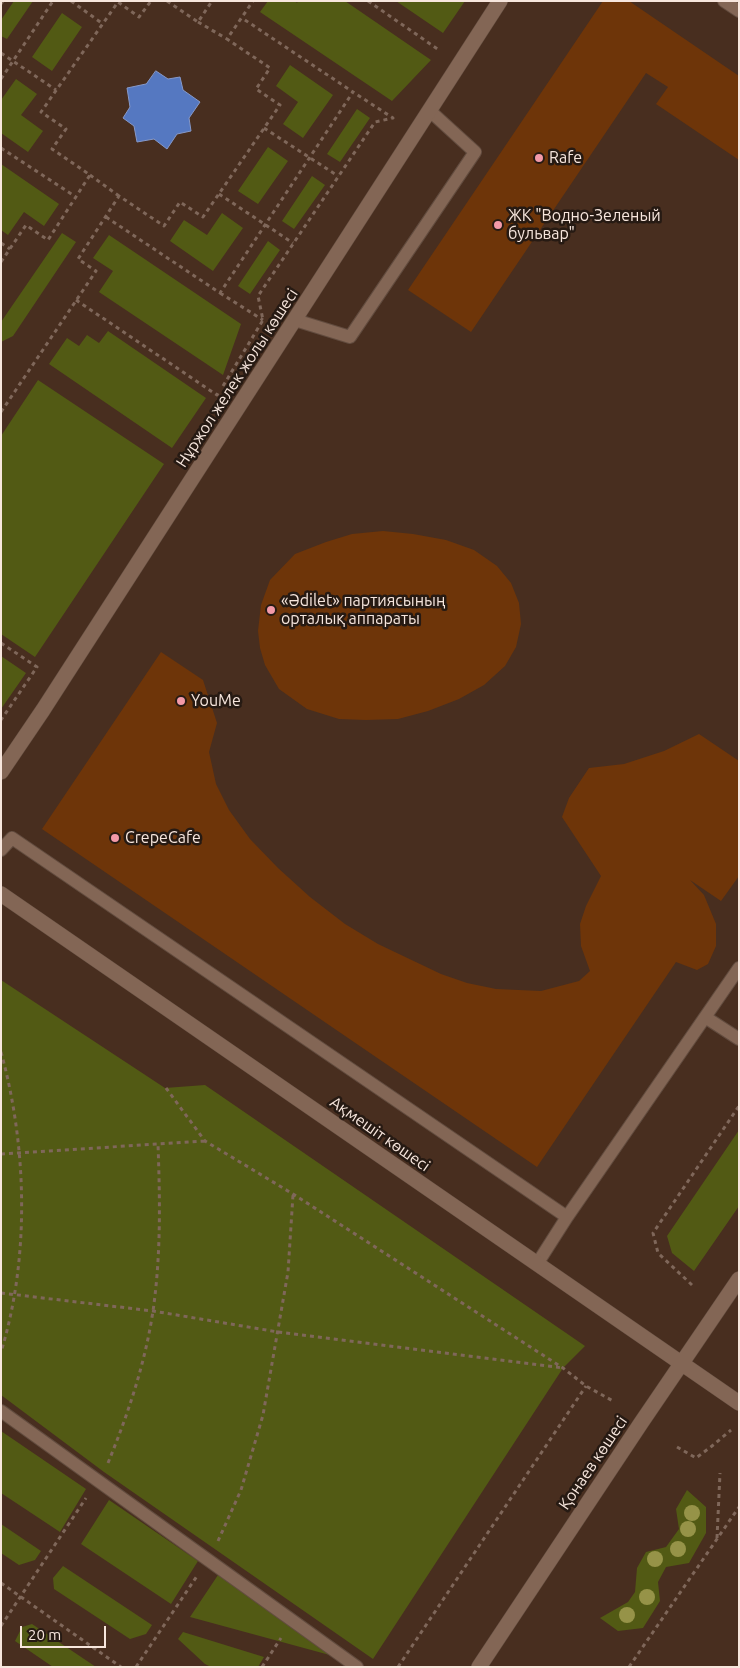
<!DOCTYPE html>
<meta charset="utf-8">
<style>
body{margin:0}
#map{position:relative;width:740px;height:1668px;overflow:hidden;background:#482e1f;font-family:Ubuntu,sans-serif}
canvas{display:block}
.frame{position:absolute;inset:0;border:2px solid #f7e6dd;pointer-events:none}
.scale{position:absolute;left:20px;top:1626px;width:86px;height:22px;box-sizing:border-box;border:2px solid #f7e6dd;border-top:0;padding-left:6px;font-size:15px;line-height:18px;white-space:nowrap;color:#f7e6dd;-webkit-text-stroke:4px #261a13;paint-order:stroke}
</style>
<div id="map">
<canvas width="740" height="1668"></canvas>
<div class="frame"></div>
<div class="scale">20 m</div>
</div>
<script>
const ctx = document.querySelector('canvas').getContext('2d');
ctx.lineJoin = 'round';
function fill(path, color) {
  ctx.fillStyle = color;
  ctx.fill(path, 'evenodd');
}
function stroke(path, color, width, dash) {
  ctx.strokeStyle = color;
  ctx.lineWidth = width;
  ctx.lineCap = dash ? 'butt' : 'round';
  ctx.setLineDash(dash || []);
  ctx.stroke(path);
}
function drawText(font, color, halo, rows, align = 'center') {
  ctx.font = font + ' Ubuntu,sans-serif';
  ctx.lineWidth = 5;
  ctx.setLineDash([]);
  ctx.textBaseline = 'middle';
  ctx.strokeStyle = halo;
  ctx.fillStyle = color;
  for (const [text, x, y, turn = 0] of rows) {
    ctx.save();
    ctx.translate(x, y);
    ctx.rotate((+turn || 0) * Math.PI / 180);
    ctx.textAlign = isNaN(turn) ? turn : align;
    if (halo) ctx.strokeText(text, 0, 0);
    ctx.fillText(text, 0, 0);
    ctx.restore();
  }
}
fill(new Path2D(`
 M14,1H33L7,39L1,36V20Z
 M268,1H295L297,3L298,1H345L431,60L392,101L260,12Z
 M396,1H465L443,33Z
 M62,13L82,27L52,71L32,57Z
 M290,65L333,95L303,138L283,124L298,102L276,86Z
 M16,79L37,94L21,115L43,131L28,152L1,133V100Z
 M357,109L370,118L340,162L327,154Z
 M268,147L288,161L258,204L238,191Z
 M1,164L59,204L44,226L24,212L8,235L1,230Z
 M312,176L325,185L294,229L282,221Z
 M222,213L243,228L213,271L170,241L184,220L207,235Z
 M62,233L76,242L13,336L1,342V322Z
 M109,235L241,324L223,375L99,292L113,271L93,258Z
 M268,241L280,250L250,294L238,286Z
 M108,331L206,398L172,448L49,364L67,338L79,346L87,335L99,343Z
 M38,380L164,464L35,657L1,634V436Z
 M1,656L26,673L1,709Z
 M1,980L165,1088L205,1085L585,1346L563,1368L373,1659L104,1472L1,1395Z
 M739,1130V1206L694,1271L672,1253L667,1236Z
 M1,1431L86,1489L60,1532L1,1493Z
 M687,1490L706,1507V1533L689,1563L666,1567L658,1582L660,1601L643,1628L618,1631L600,1618L628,1602L635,1592L637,1568L646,1552L666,1547L679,1529L676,1509Z
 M109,1500L198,1561L171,1604L81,1544Z
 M1,1524L41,1551L35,1560L19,1565L1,1553Z
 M63,1566L152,1625L146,1634L130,1639L54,1589L53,1578Z
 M220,1572L348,1660L190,1617Z
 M32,1624L96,1667H53L15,1641L22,1627Z
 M183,1632L264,1657L258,1667H211L205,1664L178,1639Z`), '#525a14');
const water = new Path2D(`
 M156,71L168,79L180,77L183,90L200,102L189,118L191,131L177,134L167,149L154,139L137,142L134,126L123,118L130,107L127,88L146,84Z`);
fill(water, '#5578c1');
stroke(water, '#8699c9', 1);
fill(new Path2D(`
 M603,1H629L739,76V160L656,104L668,87L646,73L471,332L408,290Z
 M383,531L413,534L446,540L474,550L497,566L511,583L519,603L521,624L516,647L505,666L484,685L459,699L428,711L398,719L366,720L339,719L307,709L279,689L265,665L260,648L258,631L261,605L270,580L295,554L326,542L352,534Z
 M161,652L203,680L217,723L209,752L216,784L229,810L250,839L278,868L310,897L345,924L378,944L441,974L467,983L496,989L541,991L579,981L590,971L581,946L580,924L586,906L601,876L562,817L569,798L589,768L624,764L664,751L699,734L739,761V876L721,901L690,880L704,895L716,924V946L708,964L697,970L676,962L537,1167L42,829Z`), '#6e3509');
const lane = new Path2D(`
 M724,1L739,11
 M295,320L350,337L475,152L430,111
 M1,850L12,838L567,1217
 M705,1017L739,1039
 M537,1264L567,1217L739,968
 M1,1411L357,1667`);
const street = new Path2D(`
 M1,772L43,710L500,1`);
const secondary = new Path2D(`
 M1,894L739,1403
 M479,1667L641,1423L739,1279`);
stroke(lane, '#624c3f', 14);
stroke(street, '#624c3f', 16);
stroke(secondary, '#624c3f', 16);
stroke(new Path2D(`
 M71,1L103,24
 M167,1L198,22L212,1
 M368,1L439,50
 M1,4L3,1
 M198,22L227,39
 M1,53L56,90
 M1,79L53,1
 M264,128L338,176
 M1,148L76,197
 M90,175L119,196
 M219,194L293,243
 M106,217L220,293L353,92L242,18
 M1,243L10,249
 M1,262L26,225L48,240L90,175L52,149L66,129L41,112L118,2L139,17L151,1
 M220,293L263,320
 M76,300L217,395L218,393
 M223,386L263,320L258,296L375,122L393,118L353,92
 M1,412L96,271L78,259L119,196L164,226L180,202L203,217L280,105L256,89L270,68L227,39L253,1
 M1,643L37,667L1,720
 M1,1052C27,1146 30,1258 1,1352
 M166,1088L205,1141L293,1194L563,1368L586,1386L613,1401
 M1,1154L205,1141
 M692,1285L658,1253L653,1233L739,1106
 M1,1293L153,1311L278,1332L563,1368
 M677,1447L696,1458L712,1446L731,1430
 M108,1463C128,1414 145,1364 153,1311C161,1255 160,1200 158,1144
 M717,1538L720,1473
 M218,1541L241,1490L263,1415L288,1272L293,1195
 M1,1583L121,1667
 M1,1626L86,1498
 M136,1667L197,1576
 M262,1667L281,1638
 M398,1667L586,1386
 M629,1667L739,1507`), '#7f675a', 3, [4, 4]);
stroke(lane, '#836655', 12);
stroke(street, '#836655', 15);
stroke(secondary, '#836655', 15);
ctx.fillStyle = '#969348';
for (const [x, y] of [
 [692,1513],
 [688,1529],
 [678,1549],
 [655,1559],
 [647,1597],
 [627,1615]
]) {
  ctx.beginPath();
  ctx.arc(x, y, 8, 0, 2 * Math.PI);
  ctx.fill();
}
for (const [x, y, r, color] of [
 [539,158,5,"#f39aa8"],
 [498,225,5,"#f39aa8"],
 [271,610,5,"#f39aa8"],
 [181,701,5,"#f39aa8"],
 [115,838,5,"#f39aa8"]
]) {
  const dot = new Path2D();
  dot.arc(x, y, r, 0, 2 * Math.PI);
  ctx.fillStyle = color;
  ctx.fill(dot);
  stroke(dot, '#261a13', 2);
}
drawText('16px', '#f7e6dd', '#261a13', [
 ["Rafe",549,158],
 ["ЖК \"Водно-Зеленый",508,216],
 ["бульвар\"",508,234],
 ["«Әdilet» партиясының",281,601],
 ["орталық аппараты",281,619],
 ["YouMe",191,701],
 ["CrepeCafe",125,838]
], 'left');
drawText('16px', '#f7e6dd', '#261a13', [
 ["Нұржол желек жолы көшесі",237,378,-57],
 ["Ақмешіт көшесі",380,1134,35],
 ["Қонаев көшесі",593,1463,-56]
]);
</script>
